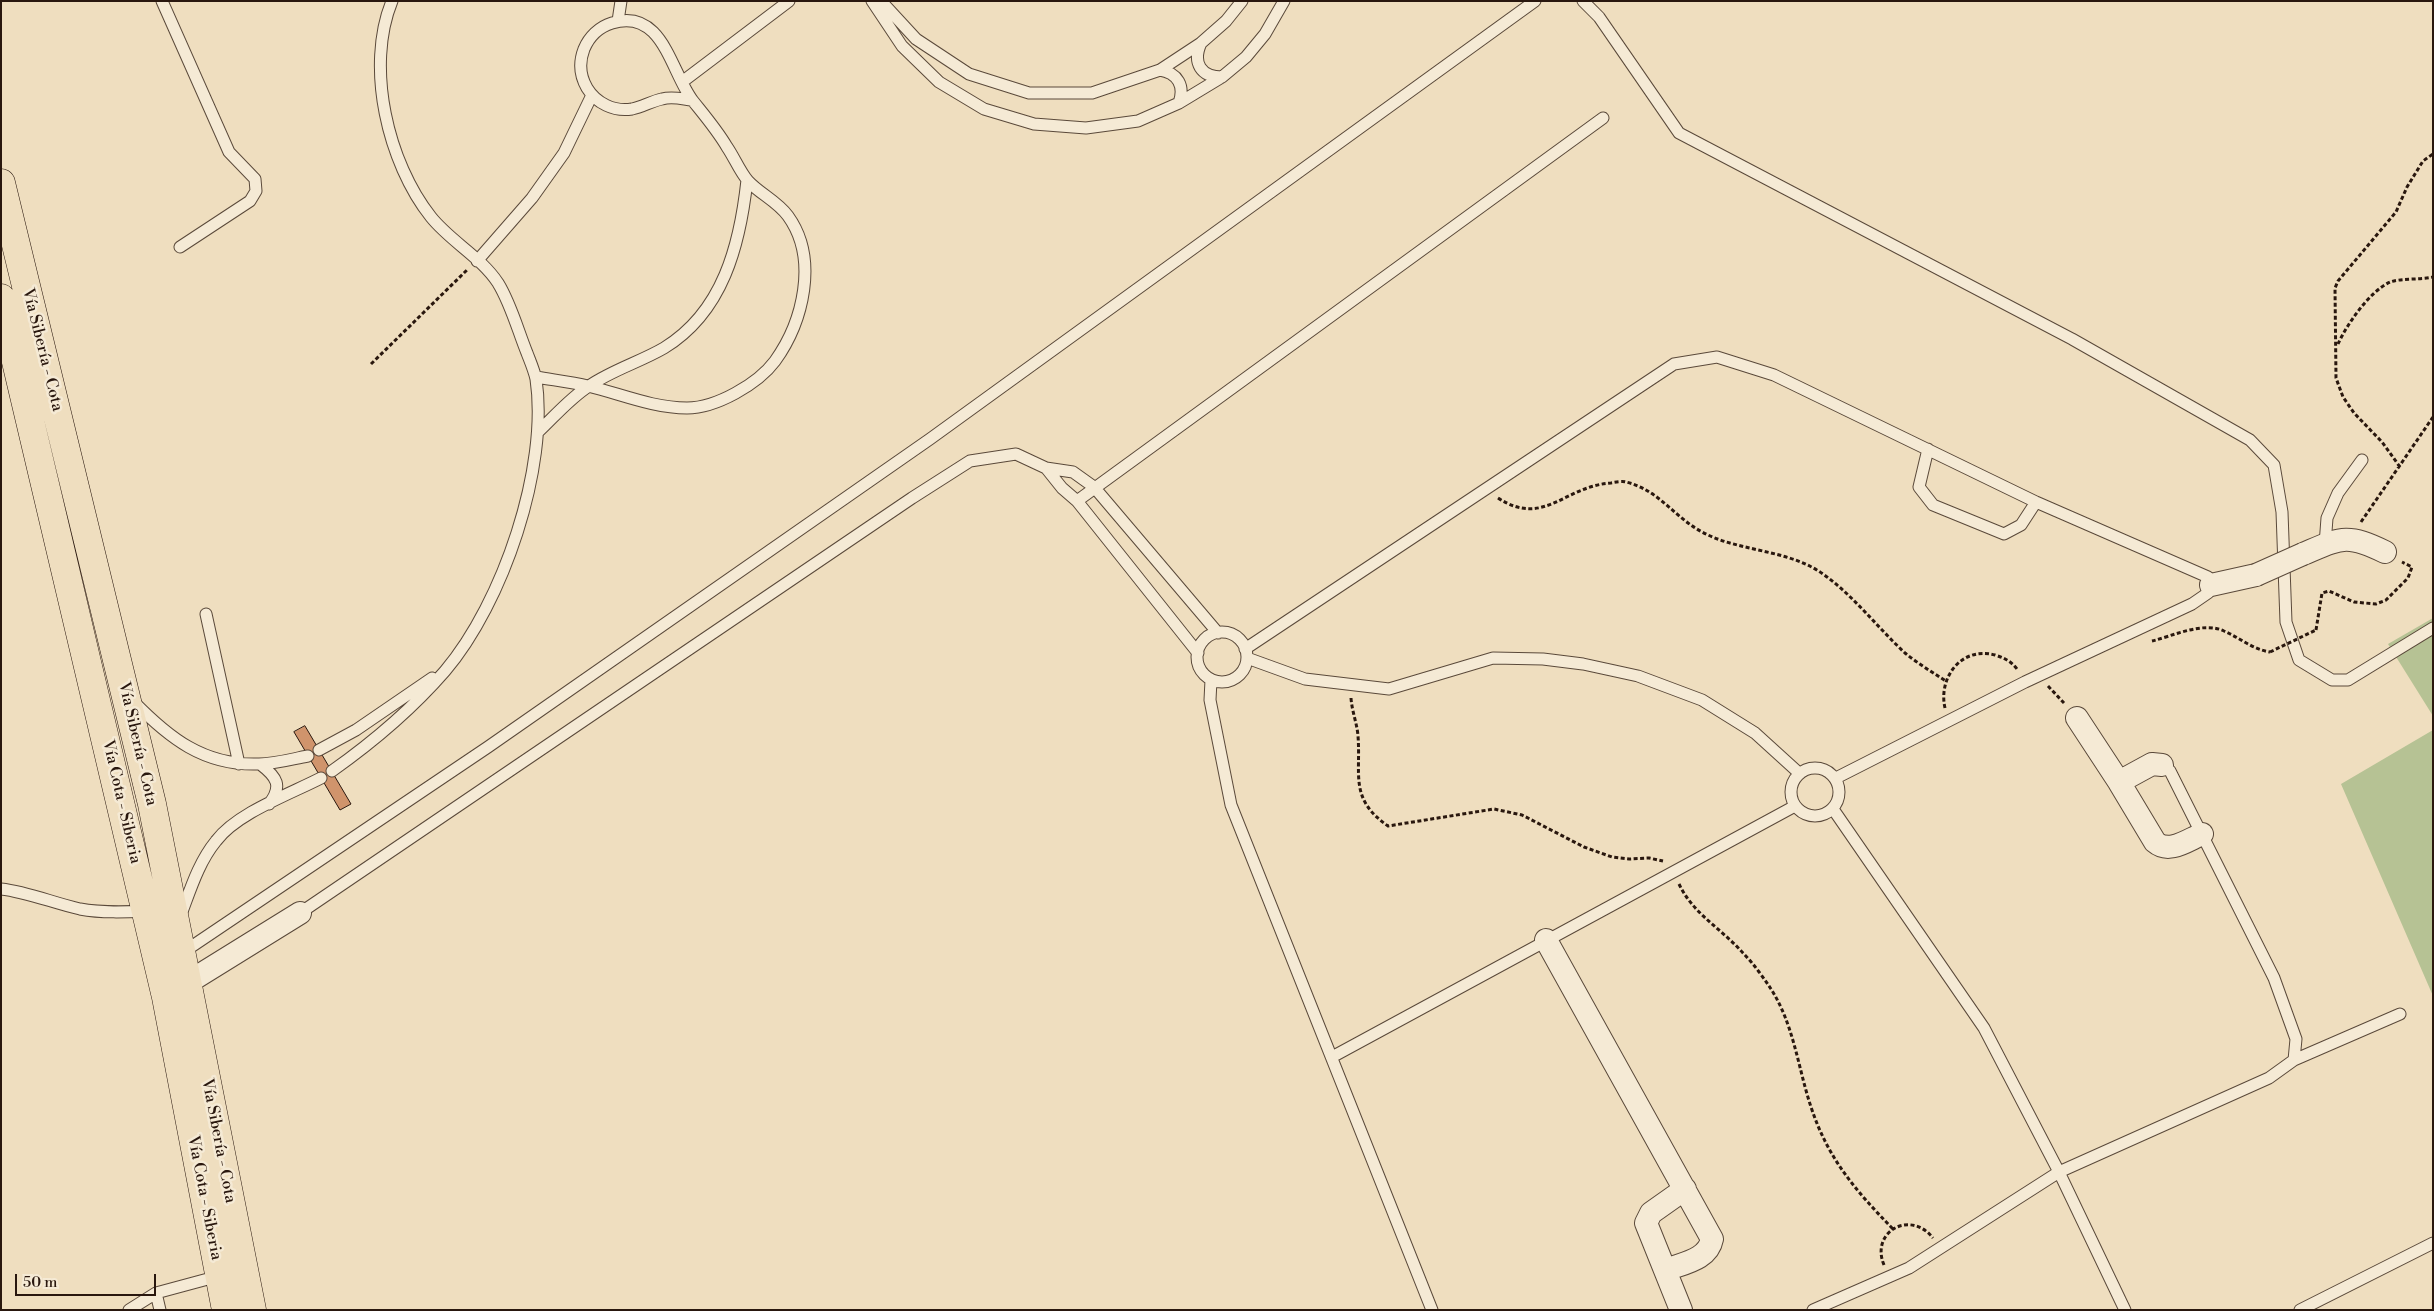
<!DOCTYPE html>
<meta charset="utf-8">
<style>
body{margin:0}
#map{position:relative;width:2434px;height:1311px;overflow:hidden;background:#efdebf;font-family:"Libre Bodoni",serif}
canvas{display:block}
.frame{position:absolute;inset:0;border:2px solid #29170e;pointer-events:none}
.scale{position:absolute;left:15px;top:1274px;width:141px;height:22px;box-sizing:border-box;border:2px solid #29170e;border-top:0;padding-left:6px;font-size:15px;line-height:18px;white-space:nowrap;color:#29170e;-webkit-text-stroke:4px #f5ead5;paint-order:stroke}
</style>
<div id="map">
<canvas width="2434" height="1311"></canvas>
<div class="frame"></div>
<div class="scale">50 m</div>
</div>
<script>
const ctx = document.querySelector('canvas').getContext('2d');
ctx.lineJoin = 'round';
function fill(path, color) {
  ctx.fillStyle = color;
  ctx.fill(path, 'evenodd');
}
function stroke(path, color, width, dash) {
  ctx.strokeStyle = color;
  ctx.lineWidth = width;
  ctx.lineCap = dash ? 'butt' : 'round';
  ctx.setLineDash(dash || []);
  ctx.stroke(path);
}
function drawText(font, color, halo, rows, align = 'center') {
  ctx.font = font + ' "Libre Bodoni",serif';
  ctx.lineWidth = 5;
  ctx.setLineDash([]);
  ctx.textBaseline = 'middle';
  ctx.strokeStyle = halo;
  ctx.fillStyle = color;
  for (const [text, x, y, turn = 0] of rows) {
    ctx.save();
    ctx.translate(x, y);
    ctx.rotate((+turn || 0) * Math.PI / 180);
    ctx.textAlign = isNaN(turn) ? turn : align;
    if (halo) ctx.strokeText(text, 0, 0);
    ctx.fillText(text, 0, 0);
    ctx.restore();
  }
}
fill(new Path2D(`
 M2433,618V716L2388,644Z
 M2433,730V996L2341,784Z`), '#b6c294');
const building = new Path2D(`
 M305,726L351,804L340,810L294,732Z`);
fill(building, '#d0946c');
stroke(building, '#29170e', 1);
const service = new Path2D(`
 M162,1L229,152L255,179L256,191L250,201L180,247
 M872,1L902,46L939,82L984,109L1034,124L1086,128L1138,121L1179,103L1222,77L1246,57L1265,34L1284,1
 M881,1L916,39L969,74L1029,93H1092L1160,70L1201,43L1226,21L1242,1
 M1583,1L1599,17L1679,133L2072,339L2250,440L2274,465L2282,512L2286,622L2299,660L2332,680H2348L2433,628
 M618,21L621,1
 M1201,43C1192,63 1201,77 1222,77
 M1160,70C1178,73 1185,86 1179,103
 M682,82L789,1
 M477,261L532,198L564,153L592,95
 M536,377C553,380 571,382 588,386C621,394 653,408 687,408C716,408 758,384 775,361C803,322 819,259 788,216C777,201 760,194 748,181C740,172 734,157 727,147C717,130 705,116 693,101C671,73 663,7 612,23C599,27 589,37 584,49C579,62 580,76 587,88C596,103 614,112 632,109C642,107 652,101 662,99C672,96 682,99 692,100
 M538,432C554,417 570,398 589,386C612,370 640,362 664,348C723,312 740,245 747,180
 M1928,449L1919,487L1933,505L2004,534L2021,525L2036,502
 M1046,468L1062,488L1077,501L1198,653
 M1077,501L1603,118
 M2325,545L2327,518L2338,493L2362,460
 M206,614L239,764
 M1197 657a25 25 0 1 1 50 0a25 25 0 1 1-50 0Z
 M1245,649L1674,364L1717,357L1774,375L2036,502L2208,577L2211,585L2208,593L2192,604L2025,682L1836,778
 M1247,658L1305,679L1389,689L1493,658L1543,659L1583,664L1638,676L1702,700L1755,733L1799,773
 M1211,680L1210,700L1231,805L1432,1310
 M133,701C169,738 204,766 259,764C275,764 292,759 308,756
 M319,750L356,730L432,678
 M260,764C277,777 283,786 269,804
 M2162,765L2170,771L2274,978L2296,1039L2294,1060
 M1791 792a24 24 0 1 1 48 0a24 24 0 1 1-48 0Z
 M332,771C373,742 412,709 445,671C503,603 549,467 536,379C534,370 530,361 527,353C518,331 511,304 498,283C481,257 450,241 431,217C388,163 365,67 392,1
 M1833,809L1984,1028L2059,1172L2125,1310
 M1,889C28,892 53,903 80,909C102,913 125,912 146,911
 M300,913L912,498L970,461L1016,454L1046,468L1073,472L1094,487L1218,633
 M180,917C190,891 198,863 216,841C237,813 290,794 321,778
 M182,953L488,747L930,439L1535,1
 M1332,1057L1795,806
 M156,1293L160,1310
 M129,1310L156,1293L219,1276
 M1813,1310L1909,1268L2059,1172L2269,1078L2294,1060L2400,1014
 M2300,1310L2433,1243`);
const minor = new Path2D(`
 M2303,554C2341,538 2346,533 2385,552
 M2211,585L2256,575
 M2077,718L2119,782L2155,842C2169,854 2186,841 2202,834
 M2119,782L2152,764L2162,765
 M1546,940L1712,1239C1708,1260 1683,1263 1666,1270
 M187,983L300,913
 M1681,1310L1646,1223L1651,1213L1685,1189`);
const primary = new Path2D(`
 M1,183L152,804L252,1310
 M1,298L166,997L226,1310`);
stroke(service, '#5a493a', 13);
stroke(minor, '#5a493a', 24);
stroke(primary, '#29170e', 29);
stroke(new Path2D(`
 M2338,344C2347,324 2370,291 2390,282C2402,278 2420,280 2433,277
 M371,364L467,270
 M2400,467L2382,442L2354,413L2343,397L2336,378L2335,288L2338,281L2396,212L2407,187L2423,161L2433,154
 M1498,498C1544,528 1564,486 1611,483C1616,482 1622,481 1626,482C1659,490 1674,517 1702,532C1739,552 1788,549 1823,574C1854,596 1877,627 1905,653C1917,663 1932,672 1946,681
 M2361,522L2433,417
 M2316,630L2322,593L2329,591L2354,602L2376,604L2386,600L2408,578L2412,567L2402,562
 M2152,641C2173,636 2203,621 2224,631C2240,638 2252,649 2270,652
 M2048,686L2064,703
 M1351,698C1352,712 1357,723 1358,736C1361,775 1349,799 1388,826L1494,809L1522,815L1584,847L1612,857L1629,859L1649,858L1663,861
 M1945,708C1938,678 1961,646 1995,655C2004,658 2011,661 2017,669
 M1679,884C1693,914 1722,929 1743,953C1753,963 1763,977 1771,989C1794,1025 1798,1068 1811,1107C1828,1159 1856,1191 1893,1229
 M1884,1265C1870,1232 1910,1209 1933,1238`), '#29170e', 3, [4, 2.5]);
stroke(service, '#f5ead5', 11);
stroke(minor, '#f5ead5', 22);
stroke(primary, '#efdebf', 28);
const minorBridge = new Path2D(`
 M2256,575L2303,554`);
stroke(minorBridge, '#5a493a', 24, []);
stroke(new Path2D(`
 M2270,652L2316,630`), '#29170e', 3, [4, 2.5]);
stroke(minorBridge, '#f5ead5', 22);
drawText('16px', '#29170e', '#f5ead5', [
 ["Vía Sibería - Cota",42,350,76],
 ["Vía Sibería - Cota",137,744,77],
 ["Vía Cota - Siberia",121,802,77],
 ["Vía Sibería - Cota",218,1141,79],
 ["Vía Cota - Siberia",204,1198,79]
]);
</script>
